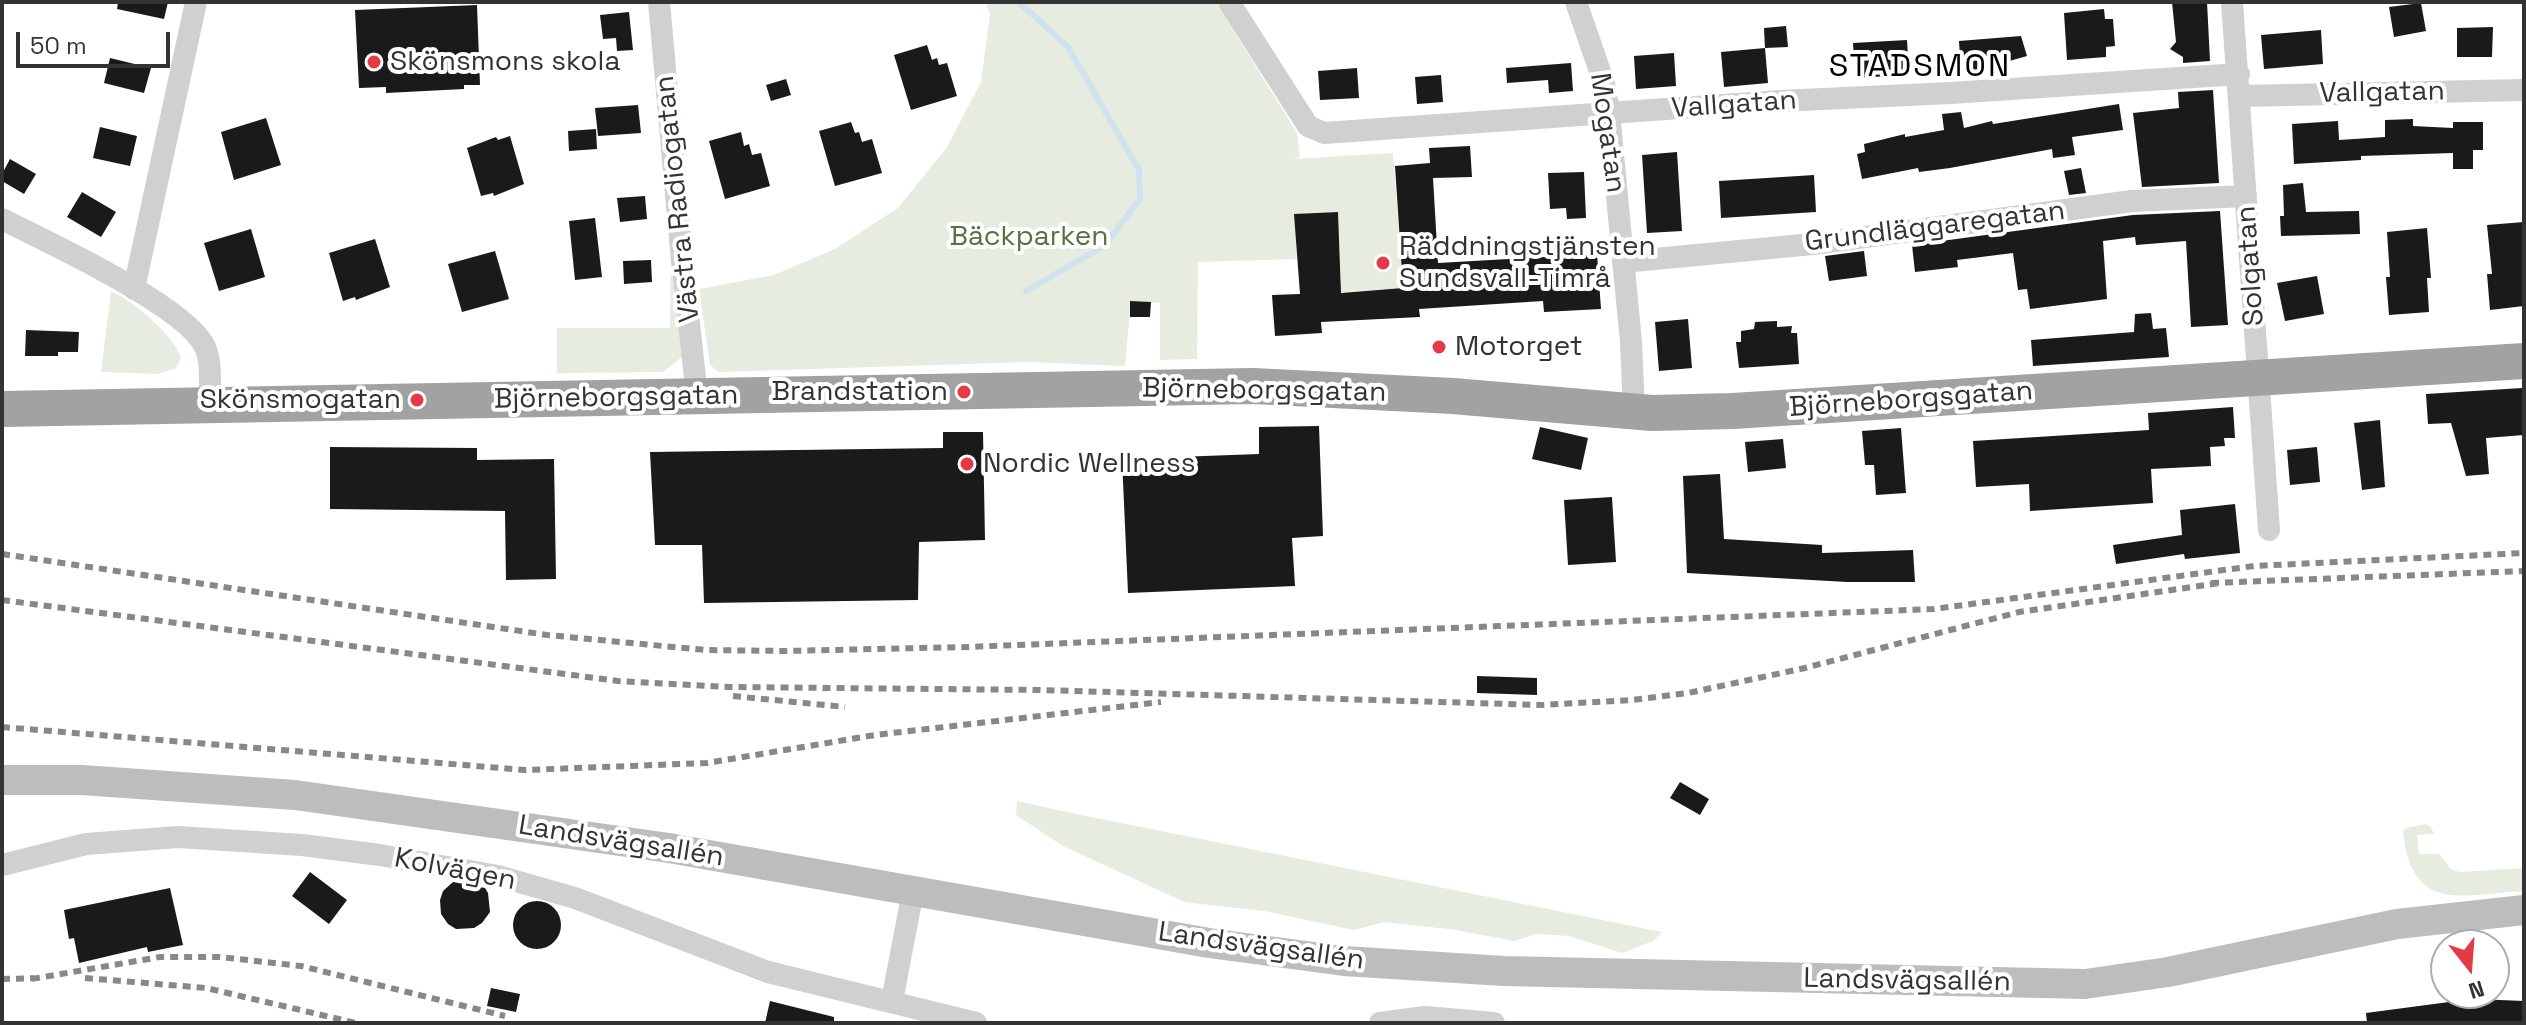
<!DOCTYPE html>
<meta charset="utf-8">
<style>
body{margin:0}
#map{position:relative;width:2526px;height:1025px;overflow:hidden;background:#fff;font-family:"Space Grotesk",sans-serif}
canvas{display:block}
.frame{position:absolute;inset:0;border:4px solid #333;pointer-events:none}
.north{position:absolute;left:2430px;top:929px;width:80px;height:80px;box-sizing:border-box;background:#fff;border:2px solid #adadad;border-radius:50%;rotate:163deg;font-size:22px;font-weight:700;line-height:32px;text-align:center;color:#333}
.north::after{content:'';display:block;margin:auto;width:28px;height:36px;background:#e63946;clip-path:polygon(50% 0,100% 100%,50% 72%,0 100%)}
.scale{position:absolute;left:16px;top:32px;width:154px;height:36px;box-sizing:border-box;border:4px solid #333;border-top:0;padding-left:10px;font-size:24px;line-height:28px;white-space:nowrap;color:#333;-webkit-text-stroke:6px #fff;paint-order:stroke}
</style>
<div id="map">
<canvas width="2526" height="1025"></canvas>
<div class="frame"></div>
<div class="north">N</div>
<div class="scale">50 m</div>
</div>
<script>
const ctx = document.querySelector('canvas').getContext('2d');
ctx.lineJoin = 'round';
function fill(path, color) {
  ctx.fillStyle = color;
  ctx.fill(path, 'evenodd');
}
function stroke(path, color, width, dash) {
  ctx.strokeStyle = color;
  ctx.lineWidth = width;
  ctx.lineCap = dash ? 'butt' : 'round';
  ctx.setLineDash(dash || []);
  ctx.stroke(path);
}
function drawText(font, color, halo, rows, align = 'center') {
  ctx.font = font + ' "Space Grotesk",sans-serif';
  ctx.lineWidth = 8;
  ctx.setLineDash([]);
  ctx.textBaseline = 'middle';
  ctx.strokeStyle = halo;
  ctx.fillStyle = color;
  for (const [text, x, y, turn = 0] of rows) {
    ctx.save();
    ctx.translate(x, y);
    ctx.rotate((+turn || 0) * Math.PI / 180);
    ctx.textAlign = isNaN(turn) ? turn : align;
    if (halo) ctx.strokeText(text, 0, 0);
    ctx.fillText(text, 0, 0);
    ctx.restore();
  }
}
fill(new Path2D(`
 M986,2H1216L1297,133L1300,157L1293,159L1393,153L1403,288L1320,294L1341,283L1338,212L1295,214L1297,259L1198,262L1197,359L1160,360V303L1131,301L1125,366L1028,362L719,372L710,365L699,289L774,275L835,249L898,208L947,147L981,82L990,15Z
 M671,237L683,356L663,372L557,373V328H670Z
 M111,291C135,302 171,333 181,357L176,368L159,374L101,372Z
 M1017,801L1062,811L1662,932L1653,941L1622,953L1569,936L1536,934L1514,941L1456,930L1384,922L1354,930L1264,911L1184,902L1063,846L1016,815Z
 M2425,824L2431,827L2434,834L2417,835L2419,854H2439L2451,869L2460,872L2524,868V891C2462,894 2412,915 2403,832L2406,828Z`), '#e6ecdf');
stroke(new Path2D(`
 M1019,2L1068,47L1139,170L1140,199L1104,246L1026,291`), '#cfe2ee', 6);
fill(new Path2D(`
 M118,2H168L164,19L117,9Z
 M2172,2H2207L2210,61L2183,63V57L2170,49L2176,42Z
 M2421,3L2426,31L2394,37L2389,7Z
 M477,5L480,85H464V89L386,93V87L359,88L355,10Z
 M2104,9L2105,19H2113L2115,46L2106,47V57L2067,60L2064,13Z
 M629,12L633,50L617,51L616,38L603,39L600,15Z
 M1786,26L1788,47L1765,48L1764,28Z
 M2493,27L2492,57H2457V28Z
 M2321,30L2323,64L2264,69L2261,35Z
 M2021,36L2027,56L1992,66V71L1961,73L1959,41Z
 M1907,40L1909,75L1855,78L1853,43Z
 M927,45L932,60L937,58L939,65L947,63L957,96L911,110L894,55Z
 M1765,48L1768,83L1724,87L1721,52Z
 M1674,53L1676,86L1636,89L1634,56Z
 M110,58L151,68L144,93L104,83Z
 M1571,63L1573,91L1549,93L1548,80L1507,83L1506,68Z
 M1357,68L1359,98L1320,100L1318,71Z
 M1441,75L1443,102L1417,104L1415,77Z
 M786,79L791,95L771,101L766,85Z
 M2213,90L2219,183L2142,187L2133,113L2179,108L2178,92Z
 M2119,104L2123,130L2072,137L2075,155L2053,158L2052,149L1950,168L1919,172L1918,168L1862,179L1857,154L1865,152L1864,144L1905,134V137L1944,130L1942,114L1961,112L1964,128L1992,121L1993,124Z
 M638,105L641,133L598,136L595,108Z
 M266,118L281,165L234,180L221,132Z
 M2413,119V126L2453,128V122H2483V150H2473V169H2453V153L2361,156V160L2294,164L2292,124L2338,121L2339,140L2385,137V120Z
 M851,122L855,133L859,132L862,142L872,139L882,173L835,186L819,131Z
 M100,127L137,136L130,166L93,158Z
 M596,129L597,149L569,151L568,131Z
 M741,132L744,146L749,144L752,155L761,153L770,186L725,199L709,141Z
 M510,136L524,184L494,196L493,193L481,196L467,148L496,137L498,140Z
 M1470,146L1472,177L1433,178L1438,263L1597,254L1601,309L1544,312L1543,301L1419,309L1420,317L1321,322L1322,333L1275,336L1272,295L1300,294L1294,214L1338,212L1341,293L1403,288L1395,166L1430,163L1429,148Z
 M1677,152L1682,231L1647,233L1642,155Z
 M10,159L36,174L24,194L2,181V174Z
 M2081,168L2086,193L2069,195L2064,171Z
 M1584,172L1586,218L1567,219L1566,208L1550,209L1548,173Z
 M1814,175L1816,212L1721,218L1719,181Z
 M2303,183L2306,212L2359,211L2360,234L2281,236L2280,216H2284L2283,185Z
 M82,192L116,212L101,237L67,217Z
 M645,196L647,219L620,222L617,198Z
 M2220,211L2228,325L2191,327L2186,241L2136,245L2135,237L2103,241L2107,299L2030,309L2027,289L2018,290L2013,253L1957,260L1958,267L1915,272L1912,245L2133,215Z
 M595,218L602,277L575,280L569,221Z
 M2524,222V306L2490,310L2487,274H2492L2487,225Z
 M2427,228L2431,278H2427L2429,312L2389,315L2386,277H2390L2387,232Z
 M251,229L265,277L219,291L204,243Z
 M375,239L390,287L356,300L355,297L343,301L329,253Z
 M495,251L509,299L462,312L448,264Z
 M1864,251L1867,276L1829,281L1825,256Z
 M651,260L652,282L624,284L623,261Z
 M2317,276L2324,314L2285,321L2277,283Z
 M1130,301L1151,302L1150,317H1130Z
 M2151,313L2153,329L2166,328L2169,357L2033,366L2031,340L2134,332L2135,314Z
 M1688,319L1692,368L1659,371L1655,322Z
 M1777,321V327L1792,326L1791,333H1797L1799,364L1739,368L1736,342H1741V331L1754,329L1755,322Z
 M26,330L79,332L78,352H58V356H25Z
 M2522,388L2524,435L2486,438L2489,474L2466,476L2451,423L2428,424L2426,394Z
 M2233,407L2235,438H2224L2225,446L2210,447L2211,466L2151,469L2153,503L2030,511L2029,484L1976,487L1973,441L2149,430L2148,413Z
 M2380,420L2385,487L2362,490L2354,423Z
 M1319,426L1323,536L1292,538L1295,586L1128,593L1122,459L1259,454V427Z
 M1540,427L1588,438L1581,470L1532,459Z
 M1901,428L1906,493L1876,495L1874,465H1865L1862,431Z
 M943,432H983L985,540L919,542L918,600L704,603L702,545H655L650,452L943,448Z
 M1783,439L1786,468L1748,472L1745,442Z
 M330,447L477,448V460L554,459L556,579L506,580L505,511L330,509Z
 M2317,447L2320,482L2290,485L2287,450Z
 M1720,474L1724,539L1822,545V553L1913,550L1915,582H1847L1687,573L1683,476Z
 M1612,497L1616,562L1568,565L1564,500Z
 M2235,504L2240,553L2185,559L2184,554L2116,564L2113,545L2182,535L2180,510Z
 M1477,676L1537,678V695L1477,693Z
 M1680,782L1709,799L1700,815L1670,798Z
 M310,872L347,900L329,924L292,896Z
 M453,882L485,888L488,893L490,912L482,923L474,928L456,929L448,924L441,914L440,900L443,891Z
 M170,888L183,945L148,952L147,947L79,963L74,938L69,939L64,910Z
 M513 925a24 24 0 1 1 48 0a24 24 0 1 1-48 0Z
 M491,988L520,994L516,1012L487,1006Z
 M2448,993H2475L2476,999L2524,1001V1023H2367L2366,1013L2449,1002Z
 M770,1001L834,1017V1023H765Z`), '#1a1a1a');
stroke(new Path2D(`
 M659,2L681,250L697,396
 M1229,2L1308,126L1324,133L1780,101L1951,93L2239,74
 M1576,2L1604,83L1609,113L1631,342L1634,411
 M2232,2L2269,530
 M2240,96L2524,90
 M2,219C47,242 182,304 204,345C213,362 209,387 210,406
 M1623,262L1813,244L2132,201L2246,196
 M134,289L196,2
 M2,865L86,844L178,837L302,845L380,855L498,876L575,898L768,972L976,1023
 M892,1001L913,891
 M1380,1023L1425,1017L1494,1023`), '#d0d0d0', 22);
stroke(new Path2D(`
 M2,780H82L295,795L669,848L1209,943L1344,961L1504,971L2085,984L2168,972L2397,924L2524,910`), '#bdbdbd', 30);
stroke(new Path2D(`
 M2,409L1253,386L1453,396L1652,413L1733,411L2524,361`), '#a2a2a2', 36);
stroke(new Path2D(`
 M2,554L547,635L705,650L785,651L967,647L1934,609L2254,566L2524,553
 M2211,583L2524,571
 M2,600L618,681L730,687L1040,690L1542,705L1632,700L1688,693L1805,668L2019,612L2220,583
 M733,696L845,707
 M2,727L525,770L707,763L875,735L1161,702
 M85,978L206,988L356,1023
 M2,979L41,978
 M32,979L160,957H220L301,966L505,1016`), '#888', 6, [8, 6]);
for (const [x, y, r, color] of [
 [374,62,8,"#e63946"],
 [1383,263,8,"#e63946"],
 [1439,347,8,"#e63946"],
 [964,392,8,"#e63946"],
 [417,400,8,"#e63946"],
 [967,464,8,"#e63946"]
]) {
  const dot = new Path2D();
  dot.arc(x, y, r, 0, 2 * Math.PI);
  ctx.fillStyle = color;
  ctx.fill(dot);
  stroke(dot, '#fff', 3);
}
drawText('28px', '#333', '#fff', [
 ["Skönsmons skola",390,62],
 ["Räddningstjänsten",1399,247],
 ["Sundsvall-Timrå",1399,279],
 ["Motorget",1455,347],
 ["Brandstation",948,392,"right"],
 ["Skönsmogatan",401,400,"right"],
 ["Nordic Wellness",983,464]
], 'left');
drawText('28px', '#333', '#fff', [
 ["Vallgatan",2382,93,-1],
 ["Vallgatan",1734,105,-4],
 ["Mogatan",1607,133,82],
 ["Västra Radiogatan",678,199,-96],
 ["Grundläggaregatan",1935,227,-7],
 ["Solgatan",2251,266,-94],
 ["Björneborgsgatan",1264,391,1],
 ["Björneborgsgatan",616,398,-1],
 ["Björneborgsgatan",1911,400,-4],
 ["Landsvägsallén",621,842,9],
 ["Kolvägen",455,870,11],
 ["Landsvägsallén",1261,947,8],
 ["Landsvägsallén",1907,981,1]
]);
drawText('28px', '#56703f', '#fff', [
 ["Bäckparken",1029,237]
]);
ctx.letterSpacing = '2px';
drawText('32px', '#000', '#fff', [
 ["STADSMON",1920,67]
]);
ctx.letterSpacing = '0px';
</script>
